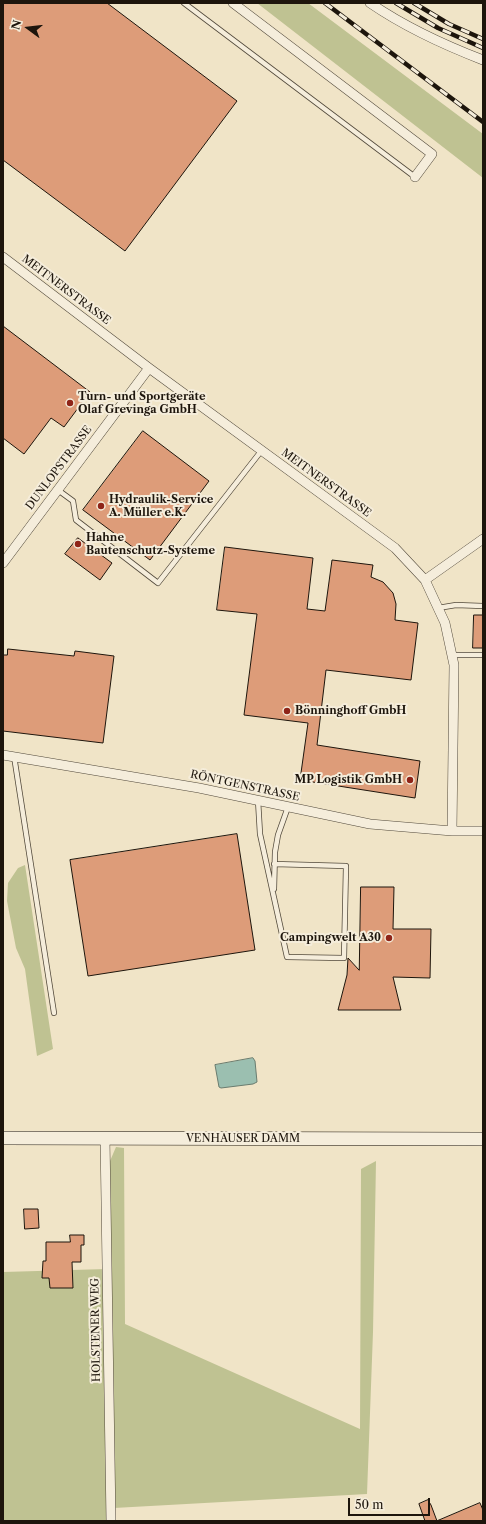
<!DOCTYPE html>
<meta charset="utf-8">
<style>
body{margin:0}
#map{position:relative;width:486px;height:1524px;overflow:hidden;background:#f0e4c7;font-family:"Libre Caslon Text",serif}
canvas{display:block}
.frame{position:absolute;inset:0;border:4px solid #1d150c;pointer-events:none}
.north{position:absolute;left:8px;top:8px;width:40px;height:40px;-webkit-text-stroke:3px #f5eddb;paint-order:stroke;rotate:285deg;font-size:11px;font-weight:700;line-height:16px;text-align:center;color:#1d150c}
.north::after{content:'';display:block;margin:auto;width:14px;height:18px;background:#1d150c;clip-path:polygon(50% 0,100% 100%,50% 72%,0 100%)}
.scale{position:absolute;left:348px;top:1498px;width:82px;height:18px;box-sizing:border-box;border:2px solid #1d150c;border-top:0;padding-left:5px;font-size:12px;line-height:14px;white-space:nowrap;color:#1d150c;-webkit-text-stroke:3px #f5eddb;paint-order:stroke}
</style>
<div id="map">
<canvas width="486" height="1524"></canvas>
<div class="frame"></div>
<div class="north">N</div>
<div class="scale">50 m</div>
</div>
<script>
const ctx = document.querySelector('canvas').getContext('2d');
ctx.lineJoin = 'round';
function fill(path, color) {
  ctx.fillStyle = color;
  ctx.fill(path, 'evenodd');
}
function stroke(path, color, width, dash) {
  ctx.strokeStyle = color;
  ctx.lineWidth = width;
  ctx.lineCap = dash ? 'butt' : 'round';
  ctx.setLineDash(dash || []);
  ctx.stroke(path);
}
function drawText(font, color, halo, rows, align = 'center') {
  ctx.font = font + ' "Libre Caslon Text",serif';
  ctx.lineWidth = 4;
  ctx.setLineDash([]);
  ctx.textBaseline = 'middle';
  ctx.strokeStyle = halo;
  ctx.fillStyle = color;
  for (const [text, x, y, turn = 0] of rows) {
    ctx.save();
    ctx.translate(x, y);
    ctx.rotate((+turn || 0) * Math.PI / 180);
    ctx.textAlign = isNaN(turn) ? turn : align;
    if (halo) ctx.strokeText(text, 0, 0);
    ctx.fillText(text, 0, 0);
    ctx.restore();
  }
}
fill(new Path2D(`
 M257,3H308L483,134V178Z
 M25,865L53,1049L37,1056L25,969L16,948L7,901L8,883L18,868Z
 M116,1147L124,1148L125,1324L360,1429L361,1169L376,1161L373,1332L367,1494L114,1508L109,1521H3V1272L107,1269L110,1161Z`), '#bfc292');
const water = new Path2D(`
 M253,1058L255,1061L257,1082L253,1084L221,1088L219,1087L215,1065Z`);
fill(water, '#9bbfb0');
stroke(water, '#697b6e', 1);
const building = new Path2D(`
 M3,3H107L237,101L125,251L3,160Z
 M3,326L90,392L64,427L51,418L24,454L3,438Z
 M143,431L209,481L150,560L83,510Z
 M78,538L112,563L100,580L65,554Z
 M225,547L313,558L307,609L325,611L332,560L373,565L371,577L383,582L393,593L396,604L395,620L418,623L411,680L326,670L317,745L420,761L415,798L300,780L308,723L244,715L257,614L217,610Z
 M474,615H483V648H473Z
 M8,649L74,656L75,651L114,656L103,743L3,731V655H7Z
 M237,834L255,950L88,976L70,860Z
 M361,887H394L393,929H431L430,978L393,977L401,1010H338L347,975L348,958L359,970Z
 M24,1209H38L39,1228L25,1229Z
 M70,1235H84V1245H81V1262H72L73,1288H50L49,1278H42L43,1261H46V1242H70Z
 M428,1500L431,1505L437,1521H425L419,1504Z
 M480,1503L483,1510V1521H437Z`);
fill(building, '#dd9c79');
stroke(building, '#1d150c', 1);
const service = new Path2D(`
 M184,3L415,177
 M58,490L73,501L76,520L158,583L262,450
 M438,608L456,605L483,606
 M452,655H483
 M14,756L54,1013
 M258,800L260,834L287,957L344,958L346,866L274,864
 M274,889L275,852L278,835L288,807`);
const minor = new Path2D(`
 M233,3L432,154L415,177
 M370,3C405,27 444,45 483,60
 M3,257L149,368L395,548L425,580L445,623L454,665L452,831
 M3,563L149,368
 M425,580L483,539
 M3,755L199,788L370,824L452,831H483
 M105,1138L111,1521`);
const secondary = new Path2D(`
 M3,1138L483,1139`);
stroke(service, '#52493b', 6);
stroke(minor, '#52493b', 10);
stroke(secondary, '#1d150c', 14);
stroke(service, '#f5eddb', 4.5);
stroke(minor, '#f5eddb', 9);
stroke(secondary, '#f5eddb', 13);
const rail = new Path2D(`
 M325,3L483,122
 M396,3L438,28L483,48
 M414,3L449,24L483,39`);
stroke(rail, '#1d150c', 4.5);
stroke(rail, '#f5eddb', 3, [9]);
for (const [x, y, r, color] of [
 [70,403,4,"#8f2418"],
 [101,506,4,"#8f2418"],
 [78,544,4,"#8f2418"],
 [287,711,4,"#8f2418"],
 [410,780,4,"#8f2418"],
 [389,938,4,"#8f2418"]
]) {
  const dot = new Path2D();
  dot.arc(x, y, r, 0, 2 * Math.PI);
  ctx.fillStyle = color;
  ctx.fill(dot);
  stroke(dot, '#f5eddb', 1.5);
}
drawText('11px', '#1d150c', '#f5eddb', [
 ["MEITNERSTRASSE",66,290,37],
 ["DUNLOPSTRASSE",59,468,-53],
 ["MEITNERSTRASSE",326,483,36],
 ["RÖNTGENSTRASSE",245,786,12],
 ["VENHAUSER DAMM",243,1139],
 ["HOLSTENER WEG",96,1330,-91]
]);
drawText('bold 11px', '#1d150c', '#f5eddb', [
 ["Turn- und Sportgeräte",78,397],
 ["Olaf Grevinga GmbH",78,410],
 ["Hydraulik-Service",109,500],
 ["A. Müller e.K.",109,513],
 ["Hahne",86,538],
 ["Bautenschutz-Systeme",86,551],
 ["Bönninghoff GmbH",295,711],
 ["MP Logistik GmbH",402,780,"right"],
 ["Campingwelt A30",381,938,"right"]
], 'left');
</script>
